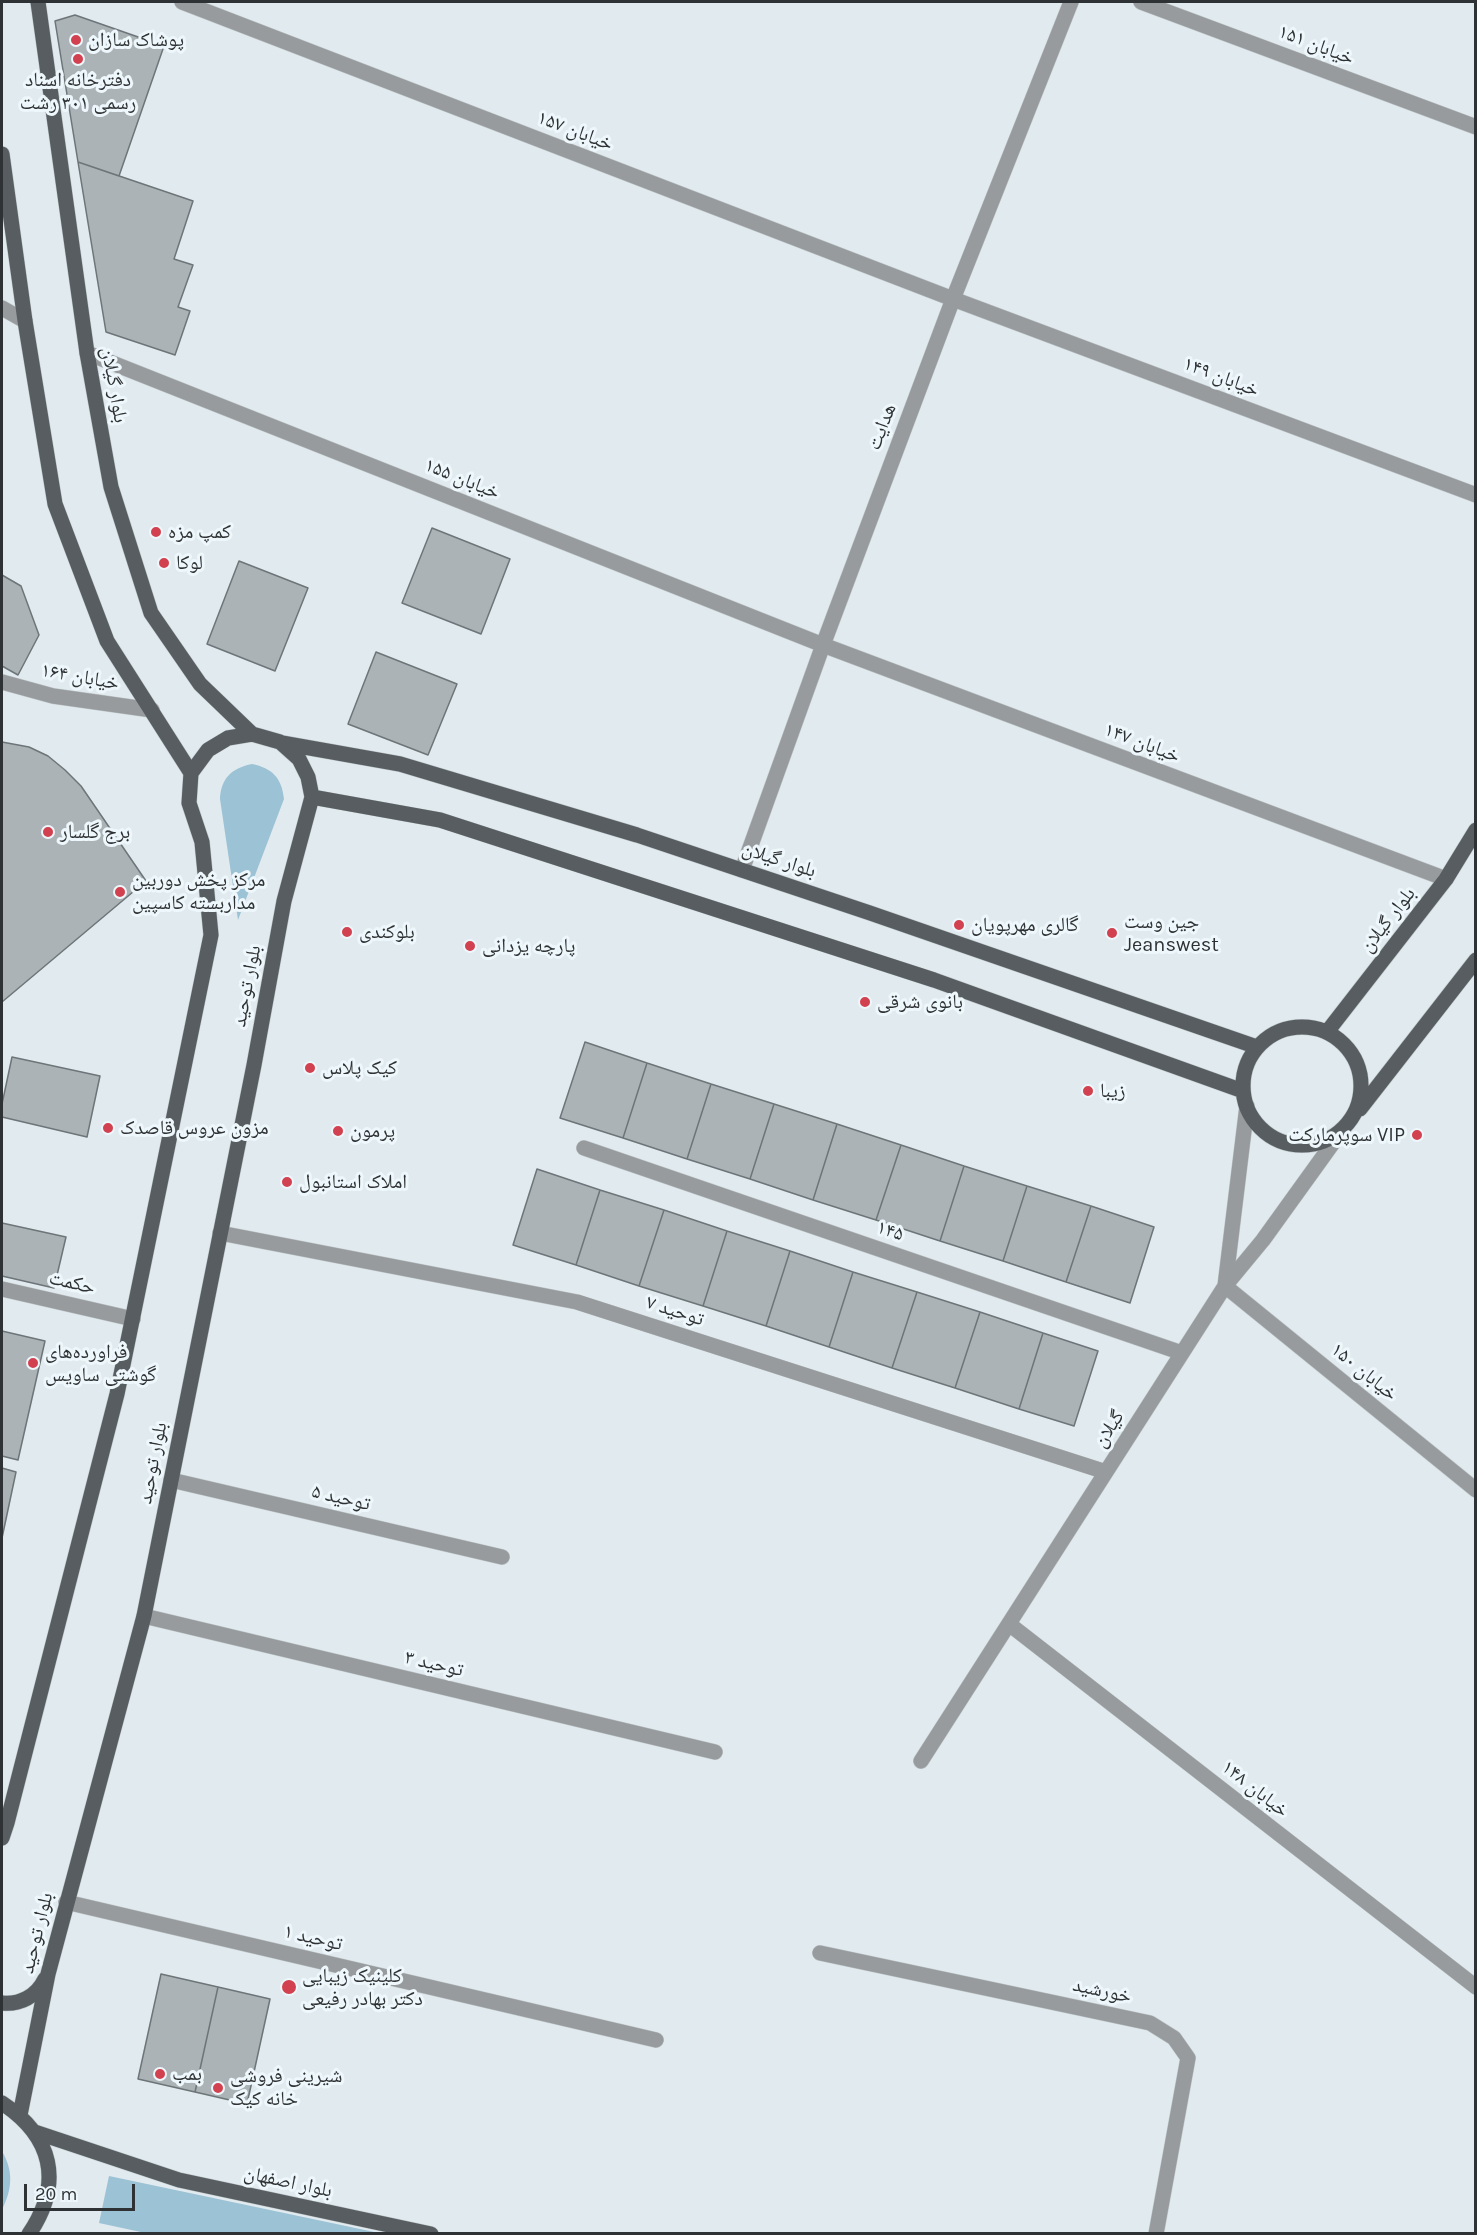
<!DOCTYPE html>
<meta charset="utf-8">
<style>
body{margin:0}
#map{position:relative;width:1477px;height:2235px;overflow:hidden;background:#e1eaee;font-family:Karla,sans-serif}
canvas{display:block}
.frame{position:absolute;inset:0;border:3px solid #2f3234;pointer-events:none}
.scale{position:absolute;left:24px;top:2184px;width:111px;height:27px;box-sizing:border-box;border:3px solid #2f3234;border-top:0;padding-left:8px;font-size:18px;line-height:21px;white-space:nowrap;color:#2f3234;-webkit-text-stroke:4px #eef7fb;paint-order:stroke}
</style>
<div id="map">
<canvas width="1477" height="2235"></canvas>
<div class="frame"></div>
<div class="scale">20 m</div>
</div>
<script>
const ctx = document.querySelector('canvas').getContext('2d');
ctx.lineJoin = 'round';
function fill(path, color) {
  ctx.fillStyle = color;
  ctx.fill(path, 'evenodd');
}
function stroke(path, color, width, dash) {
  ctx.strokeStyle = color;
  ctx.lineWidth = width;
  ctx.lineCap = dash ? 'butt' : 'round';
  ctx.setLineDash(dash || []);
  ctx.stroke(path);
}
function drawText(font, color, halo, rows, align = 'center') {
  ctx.font = font + ' Karla,"Noto Naskh Arabic",sans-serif';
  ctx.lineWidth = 6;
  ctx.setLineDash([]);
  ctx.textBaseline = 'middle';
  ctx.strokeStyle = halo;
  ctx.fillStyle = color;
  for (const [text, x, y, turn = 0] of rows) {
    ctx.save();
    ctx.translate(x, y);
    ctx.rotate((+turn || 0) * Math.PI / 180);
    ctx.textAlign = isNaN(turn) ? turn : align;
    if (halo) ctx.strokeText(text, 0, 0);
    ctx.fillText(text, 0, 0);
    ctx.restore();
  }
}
fill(new Path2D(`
 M252,764C272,768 282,778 284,799L238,920L220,799C221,778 232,768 252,764Z
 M2,2151C14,2172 12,2189 2,2210Z
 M109,2176L379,2233L150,2234L99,2223Z`), '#9cc2d5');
const building = new Path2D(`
 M75,15L164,46L119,176L78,162L55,21Z
 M78,162L193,201L174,259L193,265L178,307L190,311L175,355L106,332Z
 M432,528L510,559L481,634L402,603Z
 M239,561L308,588L275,671L207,644Z
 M2,575L21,586L39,635L18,675L2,666Z
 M376,652L457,684L428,755L348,724Z
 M2,742L29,747L48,756L65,770L81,786L146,881L2,1002Z
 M585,1042L647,1063L623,1138L560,1118Z
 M12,1057L100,1076L87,1137L2,1117V1104Z
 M647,1063L711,1084L687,1159L623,1138Z
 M711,1084L774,1104L750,1179L687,1159Z
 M774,1104L837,1124L813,1200L750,1179Z
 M837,1124L901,1145L876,1220L813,1200Z
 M901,1145L964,1166L940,1241L876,1220Z
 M964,1166L1027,1186L1003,1261L940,1241Z
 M537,1169L600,1190L576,1265L513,1245Z
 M1027,1186L1091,1206L1066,1282L1003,1261Z
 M600,1190L664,1210L639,1286L576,1265Z
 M1091,1206L1154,1227L1130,1303L1066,1282Z
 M664,1210L727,1231L703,1306L639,1286Z
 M2,1223L66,1237L54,1288L2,1276Z
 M727,1231L790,1251L766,1326L703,1306Z
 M790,1251L853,1272L829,1347L766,1326Z
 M853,1272L917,1292L892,1368L829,1347Z
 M917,1292L980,1312L955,1388L892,1368Z
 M980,1312L1043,1333L1019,1409L955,1388Z
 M2,1331L45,1341L18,1460L2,1456Z
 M1043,1333L1098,1351L1074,1426L1019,1409Z
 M2,1468L16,1472L2,1538Z
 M161,1974L218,1987L195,2092L138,2079Z
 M218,1987L270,1999L247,2104L195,2092Z`);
fill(building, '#abb3b7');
stroke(building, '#6d7579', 1.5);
const minor = new Path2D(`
 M182,2L953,299L1476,495
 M1141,2L1476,127
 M2,308L25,321
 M87,353L823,645L1446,879
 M2,682L53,696L152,710
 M742,870L823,645L953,299L1071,2
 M584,1148L1182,1353
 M220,1233L577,1302L1106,1472
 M1225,1286L1476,1490
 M1225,1286L1247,1106
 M2,1289L133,1319
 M171,1480L502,1557
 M144,1616L715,1752
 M1009,1624L1476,1987
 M921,1761L1225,1286L1263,1240L1343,1129
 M66,1902L656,2040
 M820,1953L1150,2023L1174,2038L1188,2058L1156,2234`);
const major = new Path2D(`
 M38,2L87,353L111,487L151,613L200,684L252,734
 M2,154L25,321L55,504L107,641L191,773
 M282,743L400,764L637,835L870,913L1257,1047
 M312,797L440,820L934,980L1243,1091
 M1243 1086a59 59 0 1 1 118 0a59 59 0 1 1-118 0Z
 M1327,1032L1446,879L1476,830
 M1360,1109L1476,960
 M2,1838L7,1823L117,1394L211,935L202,842L189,803L191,773L208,750L228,738L252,734L280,742L299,759L308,777L312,797L284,901L254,1065L144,1616L48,1974L20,2115
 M2,2003C20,2005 37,1996 45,1979
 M2,2103C52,2136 64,2182 29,2234
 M35,2132L179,2180L431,2234`);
stroke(minor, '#bdc5c9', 16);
stroke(major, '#bdc5c9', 16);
stroke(minor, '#989b9d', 15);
stroke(major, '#575d60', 15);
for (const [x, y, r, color] of [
 [76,40,6,"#d1414f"],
 [78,59,6,"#d1414f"],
 [156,532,6,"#d1414f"],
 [164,563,6,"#d1414f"],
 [48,832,6,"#d1414f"],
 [120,892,6,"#d1414f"],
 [959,925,6,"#d1414f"],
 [347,932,6,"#d1414f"],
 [1112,933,6,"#d1414f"],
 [470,946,6,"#d1414f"],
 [865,1002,6,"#d1414f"],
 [310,1068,6,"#d1414f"],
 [1088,1091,6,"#d1414f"],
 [108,1128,6,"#d1414f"],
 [338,1131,6,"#d1414f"],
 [1417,1135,6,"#d1414f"],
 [287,1182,6,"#d1414f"],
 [33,1363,6,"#d1414f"],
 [289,1987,8,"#d1414f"],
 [160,2074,6,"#d1414f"],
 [218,2088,6,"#d1414f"]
]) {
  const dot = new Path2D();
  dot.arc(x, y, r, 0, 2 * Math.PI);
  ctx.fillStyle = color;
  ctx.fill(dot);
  stroke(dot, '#eef7fb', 2);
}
drawText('20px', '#2f3234', '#eef7fb', [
 ["پوشاک سازان",88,40],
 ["دفترخانه اسناد",78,80,"center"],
 ["رسمی ٣٠١ رشت",78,103,"center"],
 ["کمپ مزه",168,532],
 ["لوکا",176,563],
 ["برج گلسار",60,832],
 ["مرکز پخش دوربین",132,880],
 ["مداربسته کاسپین",132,903],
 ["جین وست",1124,922],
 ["Jeanswest",1124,945],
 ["گالری مهرپویان",971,925],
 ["بلوکندی",359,932],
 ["پارچه یزدانی",482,946],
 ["بانوی شرقی",877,1002],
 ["کیک پلاس",322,1068],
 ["زیبا",1100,1091],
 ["مزون عروس قاصدک",120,1128],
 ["پرمون",350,1131],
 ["سوپرمارکت VIP",1405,1135,"right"],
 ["املاک استانبول",299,1182],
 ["فراورده‌های",45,1352],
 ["گوشتی ساویس",45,1375],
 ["کلینیک زیبایی",302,1976],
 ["دکتر بهادر رفیعی",302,1999],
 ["بمب",172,2074],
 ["شیرینی فروشی",230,2076],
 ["خانه کیک",230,2099]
], 'left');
drawText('20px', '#2f3234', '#eef7fb', [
 ["خیابان ۱۵۱",1316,45,21],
 ["خیابان ۱۵۷",575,131,21],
 ["خیابان ۱۴۹",1221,377,21],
 ["بلوار گیلان",114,385,80],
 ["هدایت",882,427,-69],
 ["خیابان ۱۵۵",462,479,22],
 ["۱۶۴ خیابان",80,677,10],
 ["خیابان ۱۴۷",1142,743,21],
 ["بلوار گیلان",779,860,18],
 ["بلوار گیلان",1388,920,-52],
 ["بلوار توحید",247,986,-79],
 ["۱۴۵",890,1231,19],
 ["حکمت",72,1283,13],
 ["توحید ۷",675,1311,18],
 ["خیابان ۱۵۰",1364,1372,39],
 ["گیلان",1109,1429,-57],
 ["بلوار توحید",153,1463,-79],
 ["توحید ۵",341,1498,13],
 ["توحید ۳",434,1664,13],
 ["خیابان ۱۴۸",1255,1789,38],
 ["بلوار توحید",37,1933,-76],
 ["توحید ۱",313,1938,13],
 ["خورشید",1102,1991,12],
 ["بلوار اصفهان",288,2182,12]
]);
</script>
